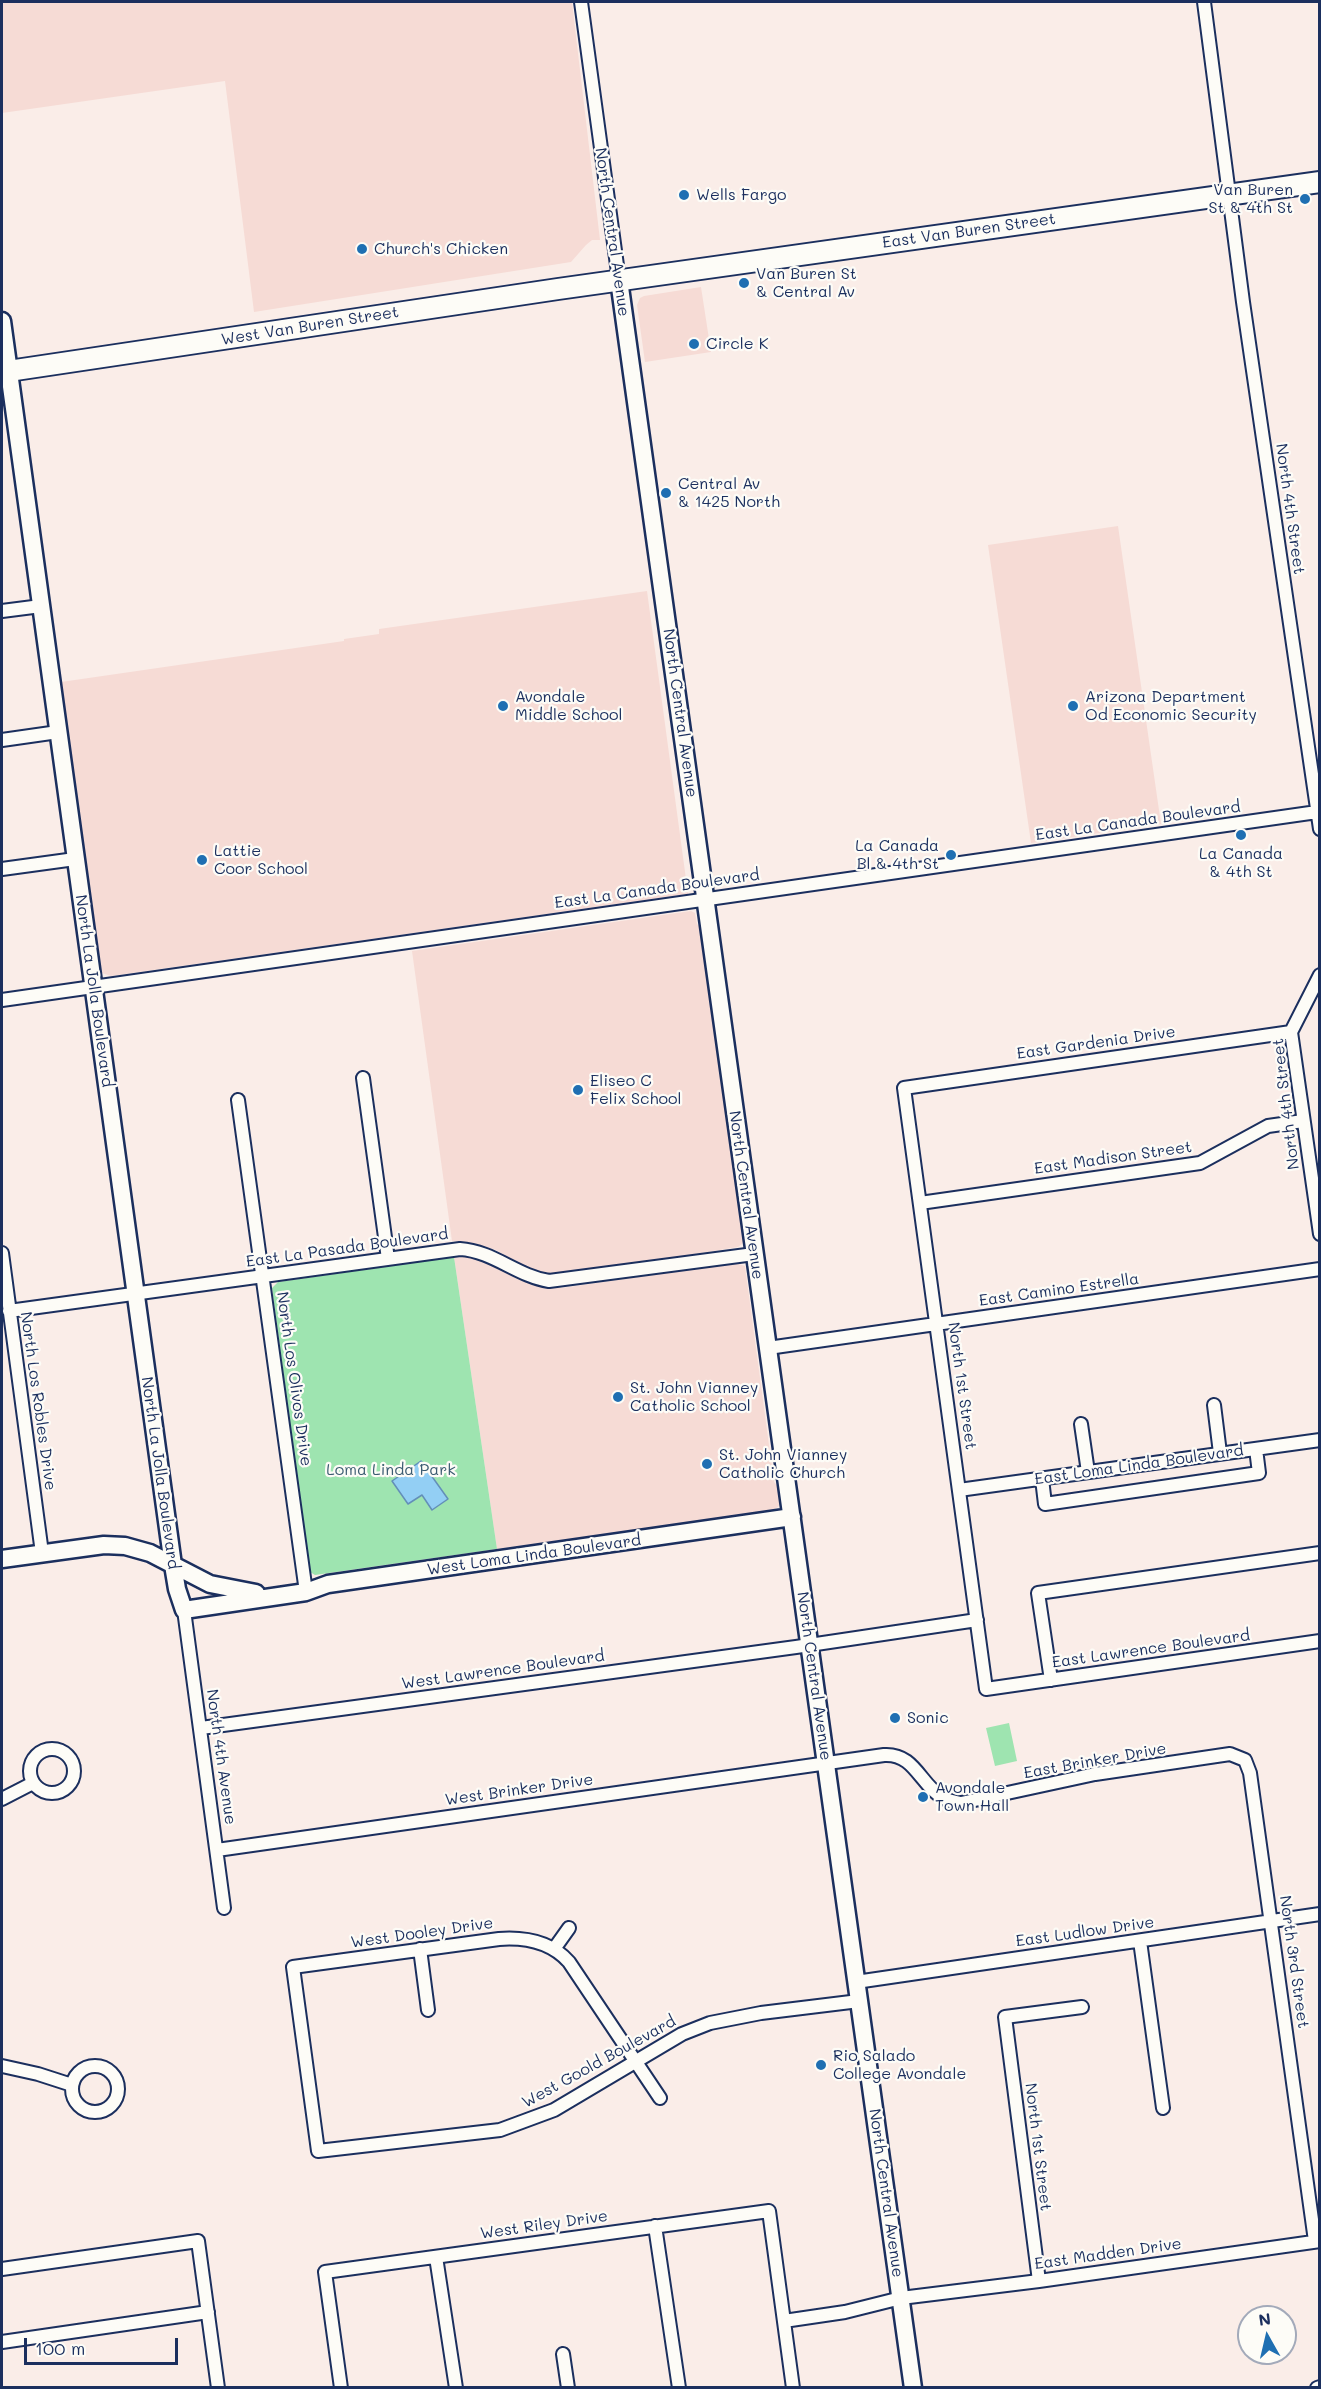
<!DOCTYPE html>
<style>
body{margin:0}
#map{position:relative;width:1321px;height:2389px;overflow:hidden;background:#faede8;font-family:Mali,sans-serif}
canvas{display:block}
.frame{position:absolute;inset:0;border:3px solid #1b2f5e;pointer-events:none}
.north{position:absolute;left:1237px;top:2305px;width:60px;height:60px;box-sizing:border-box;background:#fdfcf7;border:2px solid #a3aaba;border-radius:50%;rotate:352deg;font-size:16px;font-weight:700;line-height:24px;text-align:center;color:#1b2f5e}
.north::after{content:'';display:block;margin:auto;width:21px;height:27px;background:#1f6fb2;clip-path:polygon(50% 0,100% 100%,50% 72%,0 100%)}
.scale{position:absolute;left:24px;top:2338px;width:154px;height:27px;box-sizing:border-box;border:3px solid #1b2f5e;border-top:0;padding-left:8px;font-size:18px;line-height:21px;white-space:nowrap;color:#1b2f5e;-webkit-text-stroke:4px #fdfcf7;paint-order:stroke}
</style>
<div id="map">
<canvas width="1321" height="2389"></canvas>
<div class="frame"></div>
<div class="north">N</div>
<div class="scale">100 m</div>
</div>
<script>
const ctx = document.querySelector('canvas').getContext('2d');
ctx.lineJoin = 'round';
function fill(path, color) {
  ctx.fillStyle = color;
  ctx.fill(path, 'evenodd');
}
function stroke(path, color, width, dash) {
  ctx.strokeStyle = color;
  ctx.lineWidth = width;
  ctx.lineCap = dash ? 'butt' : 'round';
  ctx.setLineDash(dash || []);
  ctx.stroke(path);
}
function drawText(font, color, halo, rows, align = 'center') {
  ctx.font = font + ' Mali,sans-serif';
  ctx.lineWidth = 4.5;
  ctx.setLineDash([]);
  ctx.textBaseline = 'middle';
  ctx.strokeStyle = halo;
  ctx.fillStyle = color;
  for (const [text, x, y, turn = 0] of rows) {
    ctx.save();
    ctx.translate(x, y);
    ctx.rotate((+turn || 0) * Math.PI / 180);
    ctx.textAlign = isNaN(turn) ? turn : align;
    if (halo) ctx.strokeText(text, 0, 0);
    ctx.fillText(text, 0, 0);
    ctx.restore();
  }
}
fill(new Path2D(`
 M2,2H572L600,240H592L586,245L571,262L254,312L225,81L2,113Z
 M701,287L711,352L645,362L637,305L640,298L644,296Z
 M1118,526L1161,824L1031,843L988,545Z
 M647,591L688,894L111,976L102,973L61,682L344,641V639L379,634V629Z
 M691,911L695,913L697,924L701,928L745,1237L742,1244L738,1247L578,1273L550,1274L528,1268L496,1250L473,1243L452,1241L412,951Z
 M469,1256L499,1266L515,1278L537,1286L562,1288L735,1263L745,1266L774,1482L782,1491L781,1503L778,1507L773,1510L497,1549L454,1257Z`), '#f6dbd5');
fill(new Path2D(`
 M454,1257L497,1549L315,1575L310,1572L309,1565L272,1288L278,1282Z
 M1009,1723L1017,1761L995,1766L986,1728Z`), '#9ee4b0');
const water = new Path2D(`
 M421,1461L448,1499L432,1510L422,1495L408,1504L392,1481Z`);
fill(water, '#93cff4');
stroke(water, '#638fb8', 1.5);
const street = new Path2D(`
 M581,2L619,280
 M1204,2L1243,302L1320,829
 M2,611L41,606
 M2,740L58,732
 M2,869L75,859
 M1320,975L1291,1032L1320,1234
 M2,1000L1317,812
 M1291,1032L904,1088L986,1689L1320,1641
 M363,1078L388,1259
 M238,1100L306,1592
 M920,1203L1200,1163L1268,1126L1303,1121
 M2,1253L42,1553
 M9,1311L460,1249C493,1251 517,1276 549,1281L754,1254
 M768,1348L1320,1269
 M1214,1405L1220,1453
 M1081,1424L1088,1472
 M1042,1479L1045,1504L1259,1473L1256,1449
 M959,1490L1320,1440
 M184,1610L224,1908
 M1051,1680L1038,1593L1320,1553
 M201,1728L796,1647L977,1620
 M30 1771a22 22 0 1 1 44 0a22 22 0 1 1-44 0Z
 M2,1799L33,1783
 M217,1850L884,1755C915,1753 920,1785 943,1798C948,1801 955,1802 961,1803L1095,1774L1230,1754L1245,1760L1250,1773L1315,2241
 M1140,1941L1163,2108
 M420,1949L428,2010
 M554,1949L569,1928
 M856,1982L1320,1914
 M72 2089a23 23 0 1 1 46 0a23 23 0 1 1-46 0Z
 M2,2066L38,2074L72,2085
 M660,2098L569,1962C551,1942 526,1937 499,1939L293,1967L318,2151L500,2130L554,2110L682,2034L710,2023L761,2013L859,2001
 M655,2226L679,2388
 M436,2257L456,2388
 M2,2269L198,2241L218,2388
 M1039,2281L1005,2017L1082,2007
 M784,2321L845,2312L901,2298L1039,2281L1320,2241
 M2,2342L208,2312
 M563,2354L568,2388
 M341,2388L325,2272L769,2211L793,2388
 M1317,2388L1320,2387`);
const secondary = new Path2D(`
 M619,280L913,2388
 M2,321L173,1565L177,1589L184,1610L306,1592L328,1584L792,1517
 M2,1559L104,1545L125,1546L150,1553L210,1584L256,1593`);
const primary = new Path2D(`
 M2,372L558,289L1320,182`);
stroke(street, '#1b2f5e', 16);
stroke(secondary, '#1b2f5e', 21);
stroke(primary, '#1b2f5e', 24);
stroke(street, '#fdfcf7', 12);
stroke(secondary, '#fdfcf7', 16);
stroke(primary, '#fdfcf7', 20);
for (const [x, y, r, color] of [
 [684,195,6,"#1f6fb2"],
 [1305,199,6,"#1f6fb2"],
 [362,249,6,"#1f6fb2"],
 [744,283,6,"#1f6fb2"],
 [694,344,6,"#1f6fb2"],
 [666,493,6,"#1f6fb2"],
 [503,706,6,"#1f6fb2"],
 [1073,706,6,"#1f6fb2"],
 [1241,835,6,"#1f6fb2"],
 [951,855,6,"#1f6fb2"],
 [202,860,6,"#1f6fb2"],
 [578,1090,6,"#1f6fb2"],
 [618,1397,6,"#1f6fb2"],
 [707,1464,6,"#1f6fb2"],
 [895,1718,6,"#1f6fb2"],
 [923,1797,6,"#1f6fb2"],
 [821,2065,6,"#1f6fb2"]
]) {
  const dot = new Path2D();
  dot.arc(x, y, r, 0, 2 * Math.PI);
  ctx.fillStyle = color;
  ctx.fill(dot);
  stroke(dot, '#fdfcf7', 2);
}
drawText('16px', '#1b2f5e', '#fdfcf7', [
 ["Van Buren",1293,190,"right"],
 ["St & 4th St",1293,208,"right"],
 ["Wells Fargo",696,195],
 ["Church's Chicken",374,249],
 ["Van Buren St",756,274],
 ["& Central Av",756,292],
 ["Circle K",706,344],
 ["Central Av",678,484],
 ["& 1425 North",678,502],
 ["Avondale",515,697],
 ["Middle School",515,715],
 ["Arizona Department",1085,697],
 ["Od Economic Security",1085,715],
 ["La Canada",939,846,"right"],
 ["Bl & 4th St",939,864,"right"],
 ["Lattie",214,851],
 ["Coor School",214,869],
 ["La Canada",1241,854,"center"],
 ["& 4th St",1241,872,"center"],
 ["Eliseo C",590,1081],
 ["Felix School",590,1099],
 ["St. John Vianney",630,1388],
 ["Catholic School",630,1406],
 ["St. John Vianney",719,1455],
 ["Catholic Church",719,1473],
 ["Sonic",907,1718],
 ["Avondale",935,1788],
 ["Town Hall",935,1806],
 ["Rio Salado",833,2056],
 ["College Avondale",833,2074]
], 'left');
drawText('16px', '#1b2f5e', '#fdfcf7', [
 ["East Van Buren Street",969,231,-8],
 ["North Central Avenue",612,232,82],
 ["West Van Buren Street",310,326,-9],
 ["North 4th Street",1290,509,82],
 ["North Central Avenue",680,713,82],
 ["East La Canada Boulevard",1138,821,-8],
 ["East La Canada Boulevard",657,889,-8],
 ["North La Jolla Boulevard",94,991,82],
 ["East Gardenia Drive",1096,1043,-8],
 ["North 4th Street",1286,1104,-97],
 ["East Madison Street",1113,1158,-8],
 ["North Central Avenue",746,1195,82],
 ["East La Pasada Boulevard",347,1248,-8],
 ["East Camino Estrella",1059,1290,-8],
 ["North Los Olivos Drive",294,1379,82],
 ["North 1st Street",962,1386,82],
 ["North Los Robles Drive",38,1401,82],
 ["East Loma Linda Boulevard",1139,1465,-8],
 ["North La Jolla Boulevard",160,1473,82],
 ["West Loma Linda Boulevard",534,1555,-8],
 ["East Lawrence Boulevard",1151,1649,-8],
 ["West Lawrence Boulevard",503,1670,-8],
 ["North Central Avenue",814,1676,82],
 ["North 4th Avenue",221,1757,82],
 ["East Brinker Drive",1095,1761,-10],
 ["West Brinker Drive",519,1790,-8],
 ["East Ludlow Drive",1085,1932,-8],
 ["West Dooley Drive",422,1933,-8],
 ["North 3rd Street",1294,1962,82],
 ["West Goold Boulevard",599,2062,-29],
 ["North 1st Street",1038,2147,83],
 ["North Central Avenue",886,2193,82],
 ["West Riley Drive",544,2225,-8],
 ["East Madden Drive",1108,2254,-8]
]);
drawText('16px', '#3c5c72', '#fdfcf7', [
 ["Loma Linda Park",391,1470]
]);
</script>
